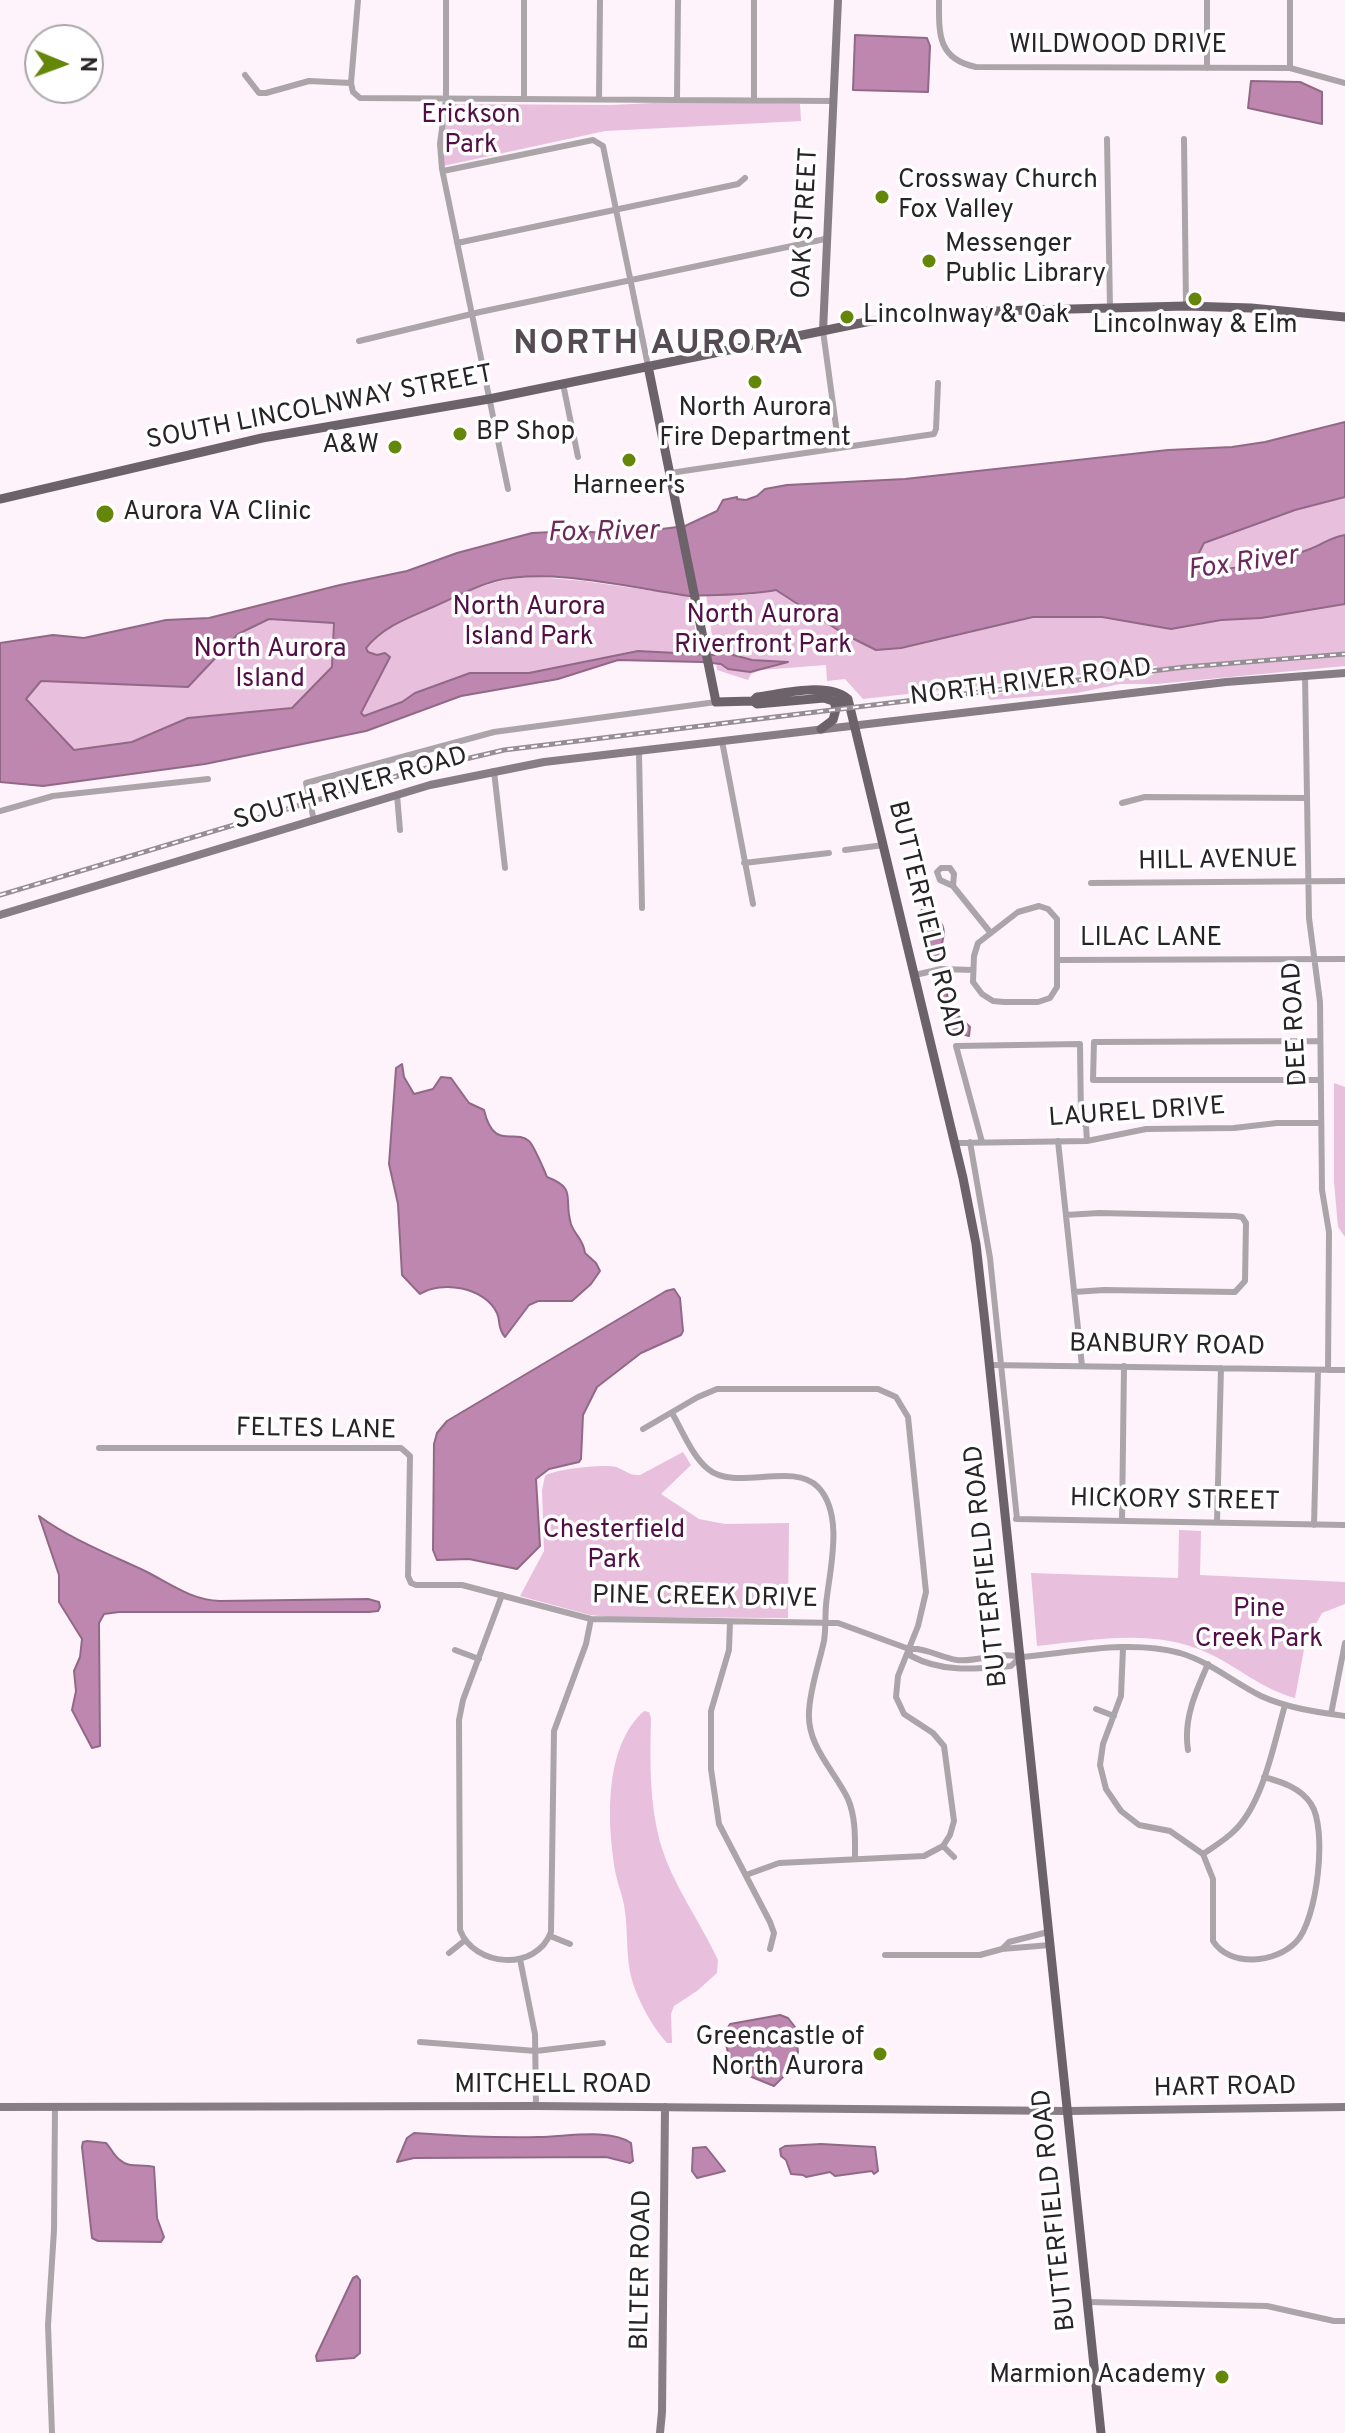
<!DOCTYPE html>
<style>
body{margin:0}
#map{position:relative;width:1345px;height:2433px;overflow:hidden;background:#fef3fa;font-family:Overpass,sans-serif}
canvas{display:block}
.north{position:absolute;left:24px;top:24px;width:80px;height:80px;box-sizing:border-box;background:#fff;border:2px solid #a9a7a9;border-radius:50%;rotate:91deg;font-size:22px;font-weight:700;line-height:32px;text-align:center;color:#282327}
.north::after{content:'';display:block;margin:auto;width:28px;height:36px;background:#64870a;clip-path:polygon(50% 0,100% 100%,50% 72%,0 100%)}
</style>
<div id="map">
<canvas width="1345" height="2433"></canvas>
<div class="north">N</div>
</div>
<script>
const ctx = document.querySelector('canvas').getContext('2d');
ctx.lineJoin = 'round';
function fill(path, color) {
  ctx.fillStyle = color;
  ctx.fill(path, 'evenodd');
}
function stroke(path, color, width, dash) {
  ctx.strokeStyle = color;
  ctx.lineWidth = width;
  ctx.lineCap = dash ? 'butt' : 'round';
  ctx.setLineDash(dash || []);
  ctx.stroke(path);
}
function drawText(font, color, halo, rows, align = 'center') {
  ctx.font = font + ' Overpass,sans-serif';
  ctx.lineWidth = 7;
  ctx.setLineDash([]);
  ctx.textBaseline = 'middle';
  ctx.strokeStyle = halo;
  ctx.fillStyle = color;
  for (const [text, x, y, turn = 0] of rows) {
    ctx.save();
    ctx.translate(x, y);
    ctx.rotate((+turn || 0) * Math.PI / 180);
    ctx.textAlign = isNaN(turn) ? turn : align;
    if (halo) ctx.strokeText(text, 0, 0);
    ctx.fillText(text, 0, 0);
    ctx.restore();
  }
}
fill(new Path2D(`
 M693,101L800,104L801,121L605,131L443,166L442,143L449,104L612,105Z
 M1345,497V535C1331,537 1323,544 1310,549C1278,562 1226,572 1191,567L1204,543L1295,510Z
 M526,576L584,581L689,596L700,654L638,651L529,673H470L415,693L402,702L364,716L361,713L390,658L369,652L366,648C385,625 410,618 436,606C468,591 491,581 526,576Z
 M776,590L815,617L876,650L901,648L1033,617H1102L1171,629L1221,620L1261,618L1345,604V666L1157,684H1120L1077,693L990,700L986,695L1153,675L1157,666L863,699L845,679L827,681L826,665L761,670L751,674L748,680L717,670L706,594L749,595Z
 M269,619L334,623L332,667L292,708L188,718L132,742L74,750L26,699L41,681L188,687L238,634Z
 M1334,1083L1345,1087V1237L1338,1227L1334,1182Z
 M683,1452L691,1465L661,1494L699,1519L725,1524L789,1523L788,1618L608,1617L590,1615L520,1596L544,1551L542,1490L545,1476C555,1469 603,1464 616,1467C625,1470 629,1476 640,1475Z
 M1179,1530L1201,1531L1200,1575L1345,1582V1604L1322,1613L1305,1644L1295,1698C1262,1689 1238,1667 1208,1653C1153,1628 1095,1640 1037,1646L1031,1573L1178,1578Z
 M644,1711L649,1712L651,1718C650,1760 649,1801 660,1842C672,1884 700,1921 718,1960L717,1973L697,1991L674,2006L671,2014L672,2043H667C651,2025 635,1996 630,1972C626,1950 628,1927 624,1905C622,1894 618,1885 616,1875C607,1825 603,1747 644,1711Z`), '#e8bfdd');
const water = new Path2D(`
 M855,35L927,38L930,46L928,92L853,90Z
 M1251,81L1300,82L1322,92V124L1248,108Z
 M1345,422V497L1295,510L1204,543L1192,567C1222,574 1281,561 1310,549C1323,544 1331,537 1345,535V604L1261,618L1221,620L1171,629L1102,617H1033L901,648L876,650L844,634L776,590C746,596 718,594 689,596C633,588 548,567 495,581C473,587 454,598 433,607C408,618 384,626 366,648L368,652L377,655L385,653L390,657L361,713L364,716L402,702L415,693L470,673H529L638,651L715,655L722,652L752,660L788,662L750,672L728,669L721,664L702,662L618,660L558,679L461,696L366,731L205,764L43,786L0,782V643L53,635L84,638L166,620L209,618L340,585L407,571L457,553L532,533L574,531L623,534L685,526L717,511L723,500L737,497V499L746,500L757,496L765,489L787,485L905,479L1168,450L1232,447L1265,442ZM269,619L334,623L332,667L292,708L188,718L132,742L74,750L26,699L41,681L188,687L238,634Z
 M922,909C956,927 940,933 940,962L932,963C924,949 914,923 922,909Z
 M945,985L950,1008L970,1027L969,1036L951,1031L943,1011L939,988Z
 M402,1064L404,1077L414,1094L433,1089L441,1077L451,1078L469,1103L484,1110C494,1152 514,1128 529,1141C533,1144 545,1172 547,1177C578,1189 563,1198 571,1224C575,1236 583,1238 585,1253L596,1263L600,1271L591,1284L572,1301H538L529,1305L505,1337C497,1328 501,1322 497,1313C485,1287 441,1280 420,1294L402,1275L398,1204L389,1164L396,1068Z
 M674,1289L680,1298L683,1331L681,1335L641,1353L597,1387L583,1415L581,1459L579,1462L549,1469L536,1479L540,1546L517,1569L469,1559L437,1560L433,1550L434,1444L437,1433L447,1421L666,1291Z
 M39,1516C72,1540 109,1554 145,1571C171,1584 191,1600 220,1601L368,1599L379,1602L380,1607L378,1611L369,1612H119L104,1614L99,1623L100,1746L92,1748L72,1710L76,1691L74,1671L80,1657L82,1639L59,1602V1575Z
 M780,2015L788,2018L795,2027L798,2052L793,2067L774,2086L737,2071C728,2058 721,2037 730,2024Z
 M414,2133C455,2136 498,2138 539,2137C565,2137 609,2128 631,2143L633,2161L630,2163L606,2157L414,2158L397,2162L407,2138Z
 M87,2141L106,2143C111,2148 114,2156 120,2160C129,2169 143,2163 154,2167L157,2218L164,2237L161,2242L98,2241L92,2238L82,2147L83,2142Z
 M821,2144L875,2147L878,2171L874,2174L872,2171L835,2176L830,2172L806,2177L803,2175L791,2174L786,2160L781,2156L780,2149L785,2146Z
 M706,2147L725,2171L697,2178L692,2171L693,2148Z
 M357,2276L360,2280V2353L354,2358L317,2361L316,2356L353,2278Z`);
fill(water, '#be87b0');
stroke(water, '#916987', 2);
stroke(new Path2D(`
 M358,0L351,83L353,92L360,98L833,101
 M446,0V98L440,144L442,169L508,489
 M939,0C939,33 937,59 976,67L1290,68L1345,83
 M1207,0V68
 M1290,0V68
 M245,75L259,93H266L309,81L351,83
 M524,99V0
 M599,99L600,0
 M677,99L678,0
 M754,100V0
 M1107,139L1110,308
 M1184,139L1186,306
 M443,171L593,140L603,146L648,366
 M457,243L738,184L745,178
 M823,331L839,448
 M359,341L480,312L825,239
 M563,384L578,457
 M670,473L934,434L936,429L938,383
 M1305,675L1309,918L1320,1002L1322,1190L1329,1232L1328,1370
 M722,741L753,904
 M639,753L642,908
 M494,771L505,868
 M397,795L400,830
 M1122,803L1145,797L1306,798
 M0,811L53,796L208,779
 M314,821L306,783L494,732L716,702
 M845,850L884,845
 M744,863L829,853
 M1091,883L1345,881
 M953,886L940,880L937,872L941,868H950L954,874L953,886L990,932
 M1039,906L1048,909L1057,919V987L1050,998L1038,1002H1004L993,1001L982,994L973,982L974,956L978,943L1018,912Z
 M1057,960L1345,959
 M915,975L941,969L973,970
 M1320,1041L1094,1042L1093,1080H1320
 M1058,1141L1082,1366
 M970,1142L990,1258L1017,1519
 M982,1142L956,1046L1080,1044L1081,1121L1086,1126L1087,1141
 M955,1143L1087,1141L1146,1129L1234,1128L1277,1123H1321
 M1066,1215L1099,1213L1235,1216L1242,1217L1246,1223L1245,1281L1235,1292L1104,1290L1074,1292
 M989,1365L1345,1370
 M672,1413C682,1430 692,1456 708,1469C735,1492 793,1461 818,1487C845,1515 829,1572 826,1605C825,1617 826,1629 824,1641C819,1664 810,1688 809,1712C807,1746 834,1770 848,1799C856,1818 855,1839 855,1859
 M643,1429L698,1397L717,1389H878L896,1397L908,1417L926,1592L918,1626L898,1676L896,1697L904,1714L933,1733L944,1746L954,1821L950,1835L943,1846L924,1856L779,1863L746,1875
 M99,1448H401L410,1456L408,1576L411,1583L416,1585H462L591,1619L838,1623L909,1649C925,1647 941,1658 957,1660C979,1662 999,1651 1020,1657C1071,1653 1129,1639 1180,1653C1210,1662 1233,1682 1261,1696C1287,1708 1317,1712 1345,1716
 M1016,1519L1345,1525
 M1122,1521L1124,1366
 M1217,1522L1221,1368
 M1314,1525L1318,1370
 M502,1595L463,1700L459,1720L460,1930C474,1967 536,1972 551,1932L554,1731L586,1644L591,1619
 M730,1622L729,1650L711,1711V1769L719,1824L770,1922L774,1933L770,1949
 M1123,1648L1121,1696L1103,1744L1100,1765L1106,1789L1121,1811L1139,1825L1170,1831L1203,1854L1213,1879V1941C1230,1968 1276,1963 1296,1942C1317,1921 1328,1829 1311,1804C1301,1788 1282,1782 1264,1777
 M455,1650L479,1659
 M909,1651L911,1656C943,1673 976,1669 1011,1666L1020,1657
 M1096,1709L1114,1716
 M1331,1714L1345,1643
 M1188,1750C1183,1719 1196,1691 1208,1664
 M943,1846L954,1857
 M1203,1854C1213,1847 1225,1840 1233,1832C1263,1805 1274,1743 1285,1705
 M550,1936L570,1944
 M1002,1949L1009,1942L1048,1932
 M449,1953L464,1941
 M885,1955H980L1002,1949L1050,1945
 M520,1959L535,2034L536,2106
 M420,2042L536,2051L603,2043
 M1087,2302L1267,2306L1334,2321H1345
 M52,2433L48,2325L54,2230L55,2107`), '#aba5a9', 6);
stroke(new Path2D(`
 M823,331L838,0
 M0,915L430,785L544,762L1226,682L1345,673
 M0,2107L536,2106L1068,2111L1345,2107
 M660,2433L662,2412L665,2107`), '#867e84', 8);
stroke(new Path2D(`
 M648,366L716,702L753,701L757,704L824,698L848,706
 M0,499L262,438L489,399L871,321L956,312L1186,306L1251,308L1345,317
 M753,701L757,697C781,694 829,681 848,699L963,1178L976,1244L985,1323L1101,2433
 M821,729L833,720L836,709L834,701`), '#6c6269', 9);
const rail = new Path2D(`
 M0,895L414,771L504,750L1185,667L1345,654`);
stroke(rail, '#968e94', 5);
stroke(rail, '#fff', 2, [6]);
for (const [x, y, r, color] of [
 [882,197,8,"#64870a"],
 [929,261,8,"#64870a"],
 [1195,299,8,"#64870a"],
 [847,317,8,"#64870a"],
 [755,382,8,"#64870a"],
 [460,434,8,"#64870a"],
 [395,447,8,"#64870a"],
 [629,460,8,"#64870a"],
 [105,514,10,"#64870a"],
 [880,2054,8,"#64870a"],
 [1222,2377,8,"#64870a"]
]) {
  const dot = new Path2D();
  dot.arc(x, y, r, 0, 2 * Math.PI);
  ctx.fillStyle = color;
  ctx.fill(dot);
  stroke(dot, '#fff', 3);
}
drawText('26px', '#282327', '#fff', [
 ["WILDWOOD DRIVE",1118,47],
 ["OAK STREET",807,223,-87],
 ["SOUTH LINCOLNWAY STREET",320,409,-11],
 ["NORTH RIVER ROAD",1031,684,-7],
 ["SOUTH RIVER ROAD",351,790,-16],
 ["HILL AVENUE",1218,862,-1],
 ["BUTTERFIELD ROAD",924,920,76],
 ["LILAC LANE",1151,940],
 ["DEE ROAD",1297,1024,-93],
 ["LAUREL DRIVE",1137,1114,-4],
 ["BANBURY ROAD",1167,1347,1],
 ["FELTES LANE",316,1431,1],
 ["HICKORY STREET",1175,1502,1],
 ["BUTTERFIELD ROAD",988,1566,-96],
 ["PINE CREEK DRIVE",705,1599,1],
 ["MITCHELL ROAD",553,2087],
 ["HART ROAD",1225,2089,-1],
 ["BUTTERFIELD ROAD",1056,2210,-96],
 ["BILTER ROAD",643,2270,-89]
]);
drawText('26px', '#510f46', '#fff', [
 ["Erickson",471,117],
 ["Park",471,147],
 ["North Aurora",529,609],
 ["Island Park",529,639],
 ["North Aurora",763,617],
 ["Riverfront Park",763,647],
 ["North Aurora",270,651],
 ["Island",270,681],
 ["Chesterfield",614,1532],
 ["Park",614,1562],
 ["Pine",1259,1611],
 ["Creek Park",1259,1641]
]);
drawText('26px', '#282327', '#fff', [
 ["Crossway Church",898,182],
 ["Fox Valley",898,212],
 ["Messenger",945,246],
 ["Public Library",945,276],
 ["Lincolnway & Oak",863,317],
 ["Lincolnway & Elm",1195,327,"center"],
 ["North Aurora",755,410,"center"],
 ["Fire Department",755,440,"center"],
 ["BP Shop",476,434],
 ["A&W",379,447,"right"],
 ["Harneer's",629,488,"center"],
 ["Aurora VA Clinic",123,514],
 ["Greencastle of",864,2039,"right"],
 ["North Aurora",864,2069,"right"],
 ["Marmion Academy",1206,2377,"right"]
], 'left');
drawText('italic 28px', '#6b295d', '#fff', [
 ["Fox River",603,534,-1],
 ["Fox River",1243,565,-8]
]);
ctx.letterSpacing = '2px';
drawText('bold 34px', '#564b53', '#fff', [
 ["NORTH AURORA",659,346]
]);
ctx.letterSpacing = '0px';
</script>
